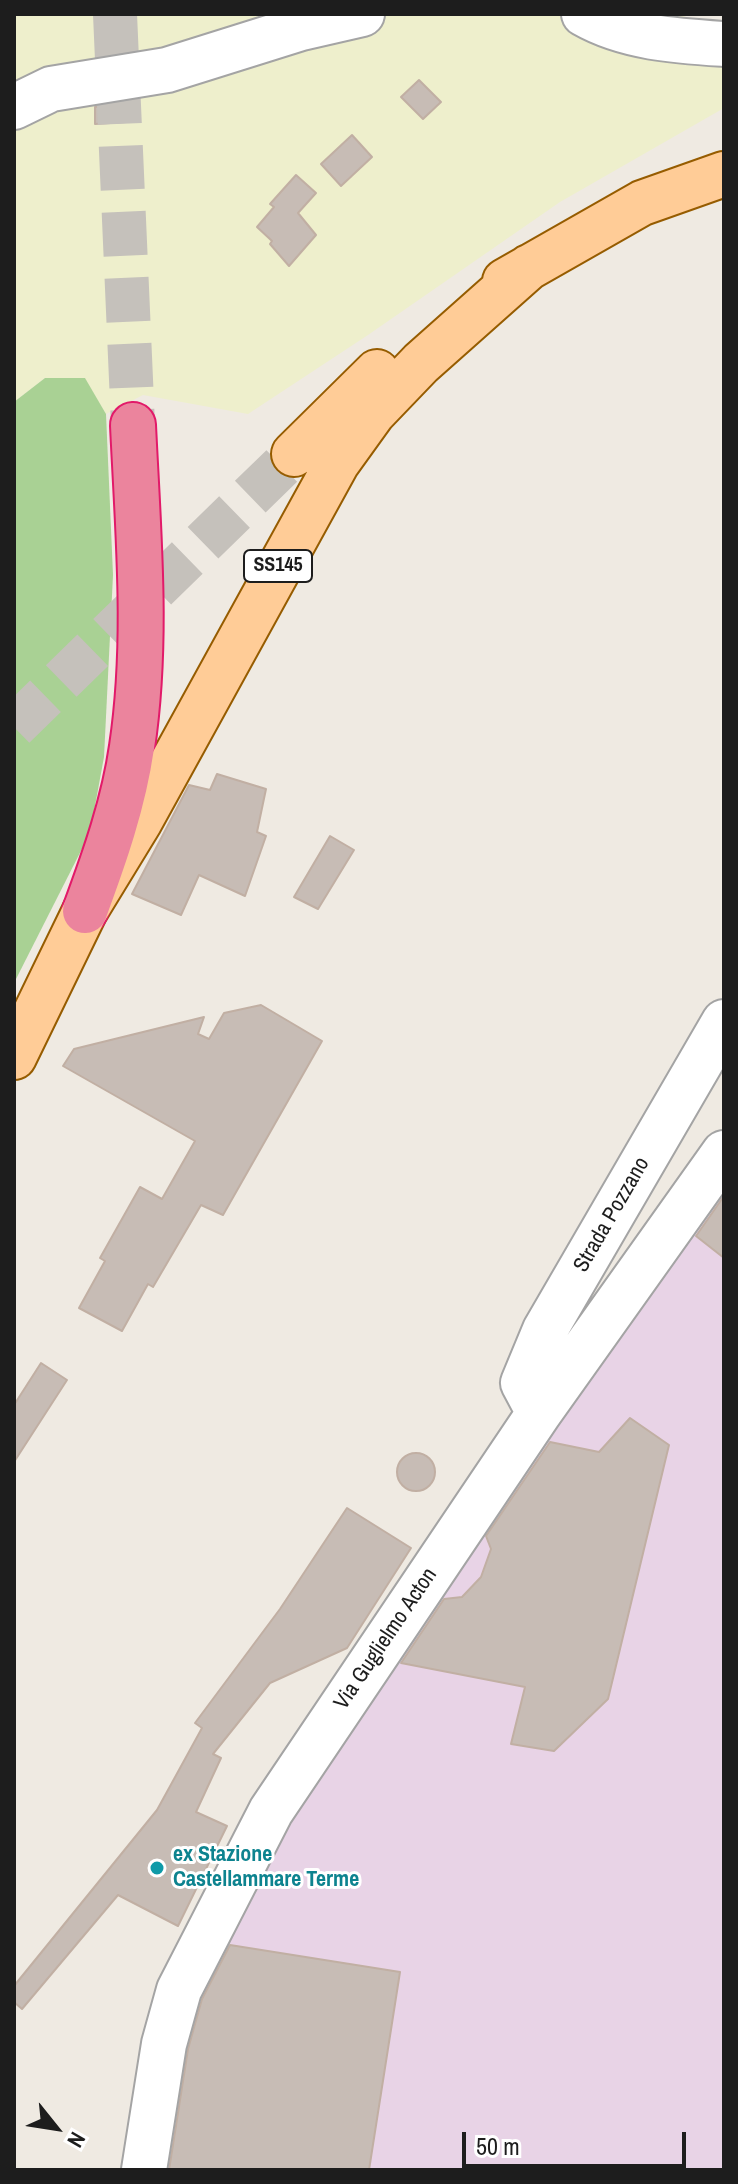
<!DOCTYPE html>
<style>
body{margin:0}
#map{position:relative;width:738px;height:2184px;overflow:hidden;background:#efeae2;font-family:"Archivo Narrow",sans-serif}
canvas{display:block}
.frame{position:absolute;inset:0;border:16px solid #1d1d1d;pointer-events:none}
.north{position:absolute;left:16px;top:2088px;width:80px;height:80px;-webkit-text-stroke:6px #fff;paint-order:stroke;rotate:120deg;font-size:22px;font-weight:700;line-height:32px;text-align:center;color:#1d1d1d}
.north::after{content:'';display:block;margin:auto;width:28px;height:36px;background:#1d1d1d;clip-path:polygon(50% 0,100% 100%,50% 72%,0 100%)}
.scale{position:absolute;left:462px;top:2132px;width:224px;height:36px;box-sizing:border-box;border:4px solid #1d1d1d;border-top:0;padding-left:10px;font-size:24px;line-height:28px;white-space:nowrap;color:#1d1d1d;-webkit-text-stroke:6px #fff;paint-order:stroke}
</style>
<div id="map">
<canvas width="738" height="2184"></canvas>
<div class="frame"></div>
<div class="north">N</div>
<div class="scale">50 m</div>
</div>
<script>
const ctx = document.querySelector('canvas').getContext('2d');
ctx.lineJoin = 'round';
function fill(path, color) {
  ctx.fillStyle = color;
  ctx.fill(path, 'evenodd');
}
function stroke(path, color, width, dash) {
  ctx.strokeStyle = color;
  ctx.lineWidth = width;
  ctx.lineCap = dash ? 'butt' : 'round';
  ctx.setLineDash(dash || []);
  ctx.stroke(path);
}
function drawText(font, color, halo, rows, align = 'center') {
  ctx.font = font + ' "Archivo Narrow",sans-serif';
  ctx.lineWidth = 6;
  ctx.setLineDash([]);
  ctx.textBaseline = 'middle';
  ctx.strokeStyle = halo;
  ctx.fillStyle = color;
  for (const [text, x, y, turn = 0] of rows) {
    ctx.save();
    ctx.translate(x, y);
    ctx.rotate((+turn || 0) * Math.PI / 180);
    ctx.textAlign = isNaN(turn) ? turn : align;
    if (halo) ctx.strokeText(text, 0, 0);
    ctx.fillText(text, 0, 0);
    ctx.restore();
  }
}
fill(new Path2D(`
 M724,1191V2170H160L178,2041L259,1871L436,1595Z`), '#e8d3e6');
fill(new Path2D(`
 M14,14H682L724,55V108L560,202L368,335L248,414L143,395L106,414L84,378H45L14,402Z`), '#eeefcc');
fill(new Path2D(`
 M45,378H85L106,414L113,575L104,757L90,833L14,983V402Z`), '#a9d194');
const building = new Path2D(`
 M419,80L441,102L423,119L401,97Z
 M126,102V122L95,124V107Z
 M352,135L372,157L341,186L321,164Z
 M296,175L316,193L298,213L316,235L289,266L270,244L272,241L257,227L274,207L270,204Z
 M217,774L266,789L257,832L266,836L245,896L199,875L181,915L132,894L189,785L210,790Z
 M330,836L354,850L318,909L294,897Z
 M261,1005L322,1041L223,1215L201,1205L153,1287L148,1284L122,1331L79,1308L105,1261L100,1258L140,1187L162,1199L195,1141L63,1066L74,1049L204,1017L198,1034L209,1039L224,1013Z
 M724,1196V1258L696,1236Z
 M41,1363L67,1380L14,1462V1405Z
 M630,1418L669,1445L608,1699L554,1751L511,1744L525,1687L401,1663L444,1599L462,1597L481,1577L491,1549L486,1536L550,1442L599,1452Z
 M397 1472a19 19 0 1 1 38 0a19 19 0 1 1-38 0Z
 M347,1508L411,1548L347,1648L270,1683L213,1754L221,1758L196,1812L227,1826L178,1926L118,1895L22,2009L14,2002V1986L157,1810L202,1728L195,1723L280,1609Z
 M230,1945L400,1972L369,2170H169L188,2049L202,1999Z`);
fill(building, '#c7bcb5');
stroke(building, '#c1afa3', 2);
stroke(new Path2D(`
 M14,727L294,454`), '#c5c1bb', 44, [44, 22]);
stroke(new Path2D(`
 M115,14L133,425`), '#c5c1bb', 44, [44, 22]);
const minor = new Path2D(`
 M584,14C626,38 677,41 724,44
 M14,107L51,89L167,70L301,28L362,14
 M539,1413L523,1383L545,1330L724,1022
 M144,2170L164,2044L179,1990L271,1811L539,1413L724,1153`);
const major = new Path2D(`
 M505,281L642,203L724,174
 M294,454L377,372
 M14,1057L85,911L140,821L337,463L373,413L421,363L529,267`);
const highway = new Path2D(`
 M85,911C105,857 124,803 132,747C148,640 138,532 133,425`);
stroke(minor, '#a4a4a4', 48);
stroke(major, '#965c00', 48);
stroke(highway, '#e21a69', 48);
stroke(minor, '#fff', 44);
stroke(major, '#ffcc97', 44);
stroke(highway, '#eb849d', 44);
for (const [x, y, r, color] of [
 [157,1868,8,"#0f9aa8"]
]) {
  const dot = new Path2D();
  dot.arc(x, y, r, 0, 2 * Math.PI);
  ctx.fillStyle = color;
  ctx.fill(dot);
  stroke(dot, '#fff', 3);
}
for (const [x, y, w] of [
 [278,566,68]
]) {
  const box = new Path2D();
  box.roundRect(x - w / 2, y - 16, w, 32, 6);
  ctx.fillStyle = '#fff';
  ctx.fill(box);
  stroke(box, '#1d1d1d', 2);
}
drawText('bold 20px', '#1d1d1d', null, [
 ["SS145",278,566]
]);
drawText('22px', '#1d1d1d', '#fff', [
 ["Strada Pozzano",612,1215,-60],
 ["Via Guglielmo Acton",386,1639,-56]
]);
drawText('bold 22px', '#0d838f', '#fff', [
 ["ex Stazione",173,1855],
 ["Castellammare Terme",173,1880]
], 'left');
</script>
